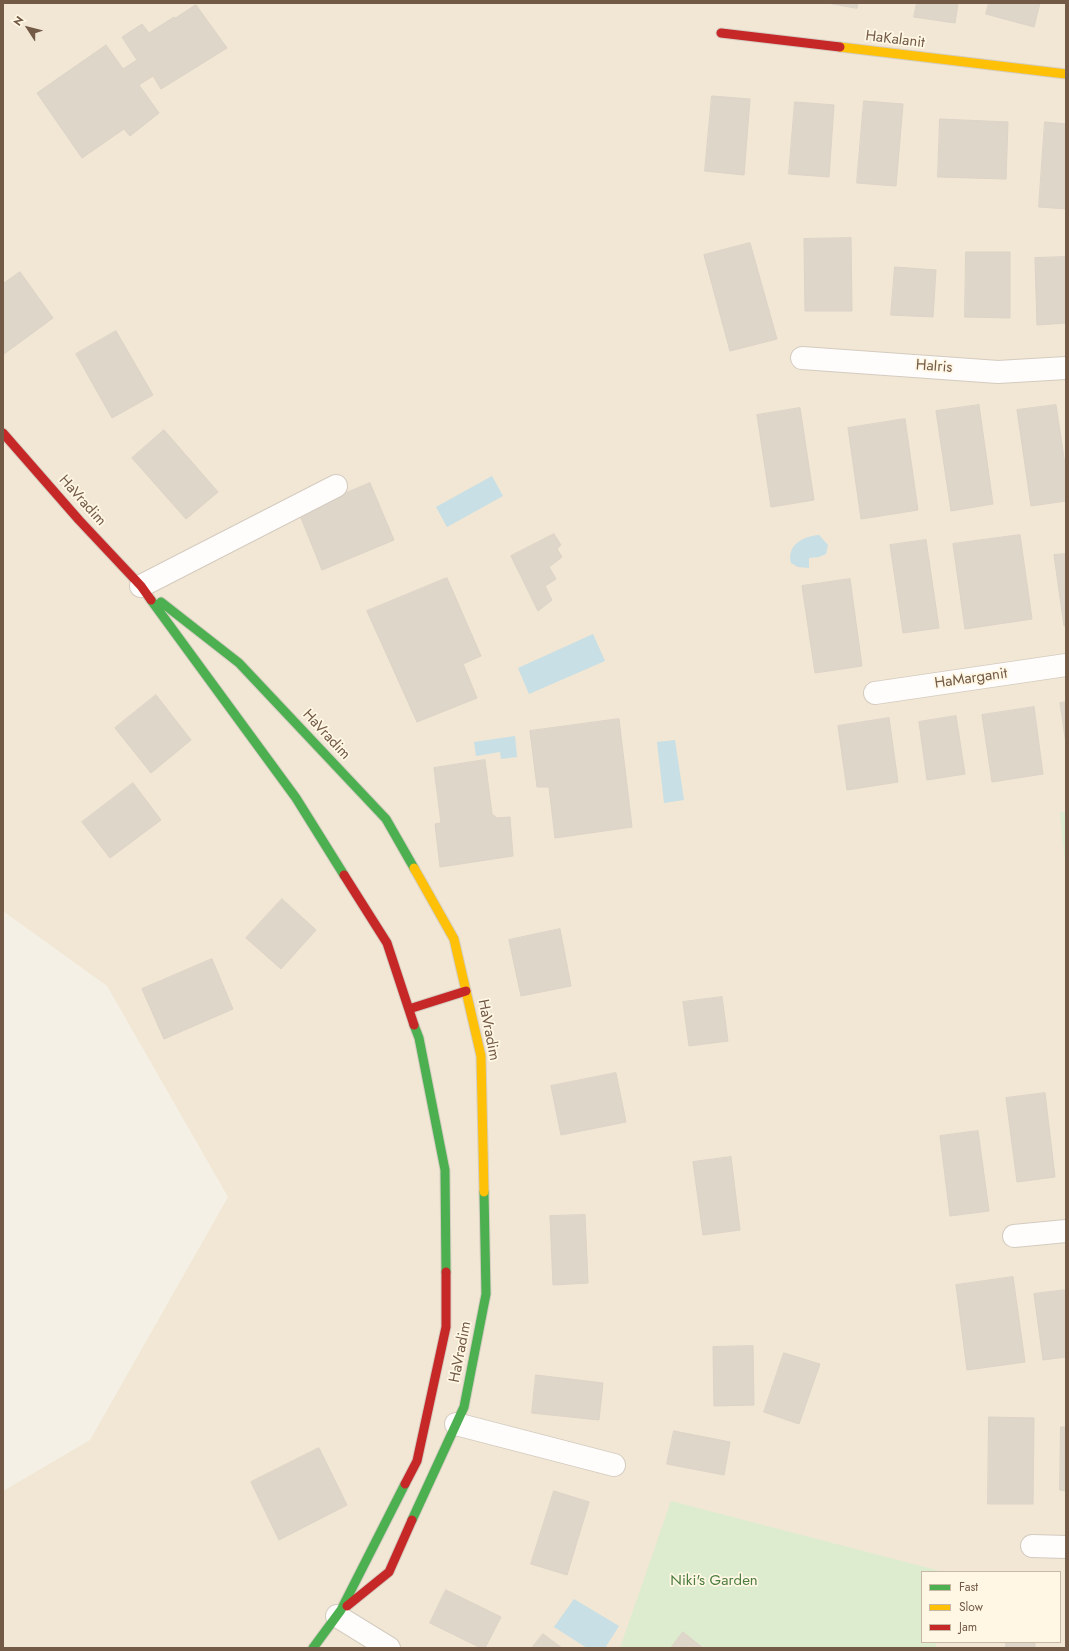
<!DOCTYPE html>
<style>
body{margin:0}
#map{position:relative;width:1069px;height:1651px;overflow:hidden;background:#f5f0e5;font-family:Jost,sans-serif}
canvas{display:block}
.frame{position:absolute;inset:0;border:4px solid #725a46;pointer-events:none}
.legend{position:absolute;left:921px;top:1571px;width:140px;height:72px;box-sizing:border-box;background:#fff7e4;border:1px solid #c7b8a5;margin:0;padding:5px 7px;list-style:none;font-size:12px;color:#725a46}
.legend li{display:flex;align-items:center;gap:8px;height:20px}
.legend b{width:20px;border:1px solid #c7b8a5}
.north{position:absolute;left:8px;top:8px;width:40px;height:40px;-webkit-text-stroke:3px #fff7e4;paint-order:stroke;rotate:306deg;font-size:11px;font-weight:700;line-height:16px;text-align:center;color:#725a46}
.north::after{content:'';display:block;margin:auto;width:14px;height:18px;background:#725a46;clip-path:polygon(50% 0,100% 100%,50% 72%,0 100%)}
</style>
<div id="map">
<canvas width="1069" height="1651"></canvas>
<div class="frame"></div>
<ul class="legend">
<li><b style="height:5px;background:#4caf50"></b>Fast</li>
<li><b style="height:5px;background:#ffc107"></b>Slow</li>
<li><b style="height:5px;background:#c62828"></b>Jam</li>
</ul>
<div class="north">N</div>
</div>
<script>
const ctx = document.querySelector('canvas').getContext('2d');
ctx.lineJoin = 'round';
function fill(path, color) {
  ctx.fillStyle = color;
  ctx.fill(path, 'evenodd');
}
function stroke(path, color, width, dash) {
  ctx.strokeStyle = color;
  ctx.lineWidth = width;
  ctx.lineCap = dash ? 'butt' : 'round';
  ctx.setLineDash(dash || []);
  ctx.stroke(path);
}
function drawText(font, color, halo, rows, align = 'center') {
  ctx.font = font + ' Jost,sans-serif';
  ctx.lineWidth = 3.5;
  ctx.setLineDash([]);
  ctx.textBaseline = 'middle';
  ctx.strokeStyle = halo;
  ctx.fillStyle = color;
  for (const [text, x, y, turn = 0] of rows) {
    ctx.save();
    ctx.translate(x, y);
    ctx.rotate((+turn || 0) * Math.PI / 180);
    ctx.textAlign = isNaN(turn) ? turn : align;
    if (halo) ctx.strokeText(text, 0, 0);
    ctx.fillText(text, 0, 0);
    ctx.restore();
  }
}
fill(new Path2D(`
 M3,3H1066V1648H3V1491L90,1440L228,1197L107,986L3,911ZM922,1572H1060V1642H922Z`), '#f1e7d4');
fill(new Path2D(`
 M1060,812H1066V873Z
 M671,1501L944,1572H922V1642H937L935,1648H620Z`), '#ddeccf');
fill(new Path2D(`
 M492,476L503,496L447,527L436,507Z
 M819,535L828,545L826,554L819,557L809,558V568L798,567L791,563C786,545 804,536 819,535Z
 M593,634L605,661L529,694L518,668Z
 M515,736L517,757L501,759L500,752L476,756L474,742Z
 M675,740L684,800L664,803L657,742Z
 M574,1599L619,1626L605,1648H587L554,1627Z`), '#c7dfe5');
const building = new Path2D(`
 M828,3H858L857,8Z
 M917,3H958L955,23L914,17Z
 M989,3H1040L1034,27L986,14Z
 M196,5L227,48L161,89L153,76L139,85L159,113L130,136L124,129L82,158L37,93L106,45L123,69L137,60L122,37L142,24L149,33L174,17L175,18Z
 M712,96L750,99L744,175L705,171Z
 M864,101L903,104L896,186L857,183Z
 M795,102L834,105L829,177L789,174Z
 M940,119L1008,122L1006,179L938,177Z
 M1045,122L1066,124V209L1039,207Z
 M851,238L852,311H805L804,239Z
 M750,243L777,339L730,351L704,255Z
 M966,252H1010V318L965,317Z
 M1066,257V323L1037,325L1035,258Z
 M895,267L936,270L933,317L891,315Z
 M20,272L53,318L4,354L3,284Z
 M116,331L153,395L112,418L76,354Z
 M979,405L993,504L951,511L936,411Z
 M1056,405L1066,471V501L1031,506L1017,410Z
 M800,408L814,500L771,507L757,415Z
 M905,419L918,510L861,519L848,428Z
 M164,430L218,492L186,519L132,458Z
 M370,483L394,540L322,570L299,513Z
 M554,534L561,545L557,549L562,557L549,567L556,579L545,586L552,600L538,611L511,556Z
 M1020,535L1032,619L965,629L953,544Z
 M926,540L939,628L903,633L890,545Z
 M1066,554V626H1064L1054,555Z
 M447,578L481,656L463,664L477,698L417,722L367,611Z
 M850,579L862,666L815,673L802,586Z
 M156,695L191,740L151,773L115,728Z
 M1066,702V744L1060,703Z
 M1034,707L1043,774L992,782L982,715Z
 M956,716L965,774L927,780L919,722Z
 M889,718L898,782L847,790L838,726Z
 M619,719L632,827L555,838L549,787H537L530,731Z
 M485,760L492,814L497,818L510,817L513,856L440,867L435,824L441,823L434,768Z
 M133,783L161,820L110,858L82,822Z
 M282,899L316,930L281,969L246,938Z
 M560,929L571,986L521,996L509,940Z
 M212,959L233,1009L164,1039L142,989Z
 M722,997L728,1041L689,1046L683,1002Z
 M616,1073L626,1122L561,1135L551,1086Z
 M1045,1093L1055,1177L1017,1182L1006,1098Z
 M978,1131L989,1211L950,1216L940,1136Z
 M731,1157L740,1230L703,1235L693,1162Z
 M585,1215L588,1283L553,1285L550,1216Z
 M1013,1277L1025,1362L967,1370L956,1285Z
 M1066,1290V1357L1043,1360L1034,1294Z
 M753,1346L754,1405L714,1406L713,1347Z
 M784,1353L820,1364L799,1424L764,1412Z
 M536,1375L603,1383L599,1420L532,1413Z
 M989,1417L1034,1418L1033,1504H988Z
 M1061,1427H1066V1491L1060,1490Z
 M674,1431L730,1442L724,1475L667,1464Z
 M319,1448L347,1505L279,1540L251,1482Z
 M554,1491L589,1502L567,1575L531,1564Z
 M446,1590L501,1617L485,1648H481L430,1623Z
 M683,1632L703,1648H671Z
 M543,1634L562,1648H532Z
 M1006,1642H1035V1648H1006Z`);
fill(building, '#dfd6ca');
stroke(building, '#ddd3c7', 1);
const street = new Path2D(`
 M802,358L998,372L1066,368
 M141,586L336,486
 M875,693L1066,665
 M1014,1236L1066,1231
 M456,1424L614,1465
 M1032,1546L1066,1547
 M337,1616L389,1648`);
const fast = new Path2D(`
 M151,600L296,798L344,875
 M161,602L239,663L386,819L414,868
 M414,1025L419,1038L445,1170L446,1272
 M412,1520L464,1407L486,1294L484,1192
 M313,1648L341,1610L405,1484`);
const slow = new Path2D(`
 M840,47L1066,74
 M414,868L454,939L481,1056L484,1192`);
const jam = new Path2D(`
 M721,33L840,47
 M3,433L79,520L141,586L151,600
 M344,875L387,943L414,1025
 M409,1009L466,991
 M405,1484L417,1461L446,1327V1272
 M347,1606L389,1572L412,1520`);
stroke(street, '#d4cbc0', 24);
stroke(fast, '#d5cdc2', 11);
stroke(slow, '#d5cdc2', 11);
stroke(jam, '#d5cdc2', 11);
stroke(street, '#fefdfb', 22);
stroke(fast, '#4caf50', 9);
stroke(slow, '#ffc107', 9);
stroke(jam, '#c62828', 9);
drawText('15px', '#725a46', '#fff7e4', [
 ["HaKalanit",895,40,7],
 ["HaIris",934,367,4],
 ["HaVradim",82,501,48],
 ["HaMarganit",971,679,-8],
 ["HaVradim",326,735,47],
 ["HaVradim",488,1030,79],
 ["HaVradim",461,1352,-79]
]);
drawText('15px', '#4c7d40', '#fff7e4', [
 ["Niki's Garden",714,1581]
]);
</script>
